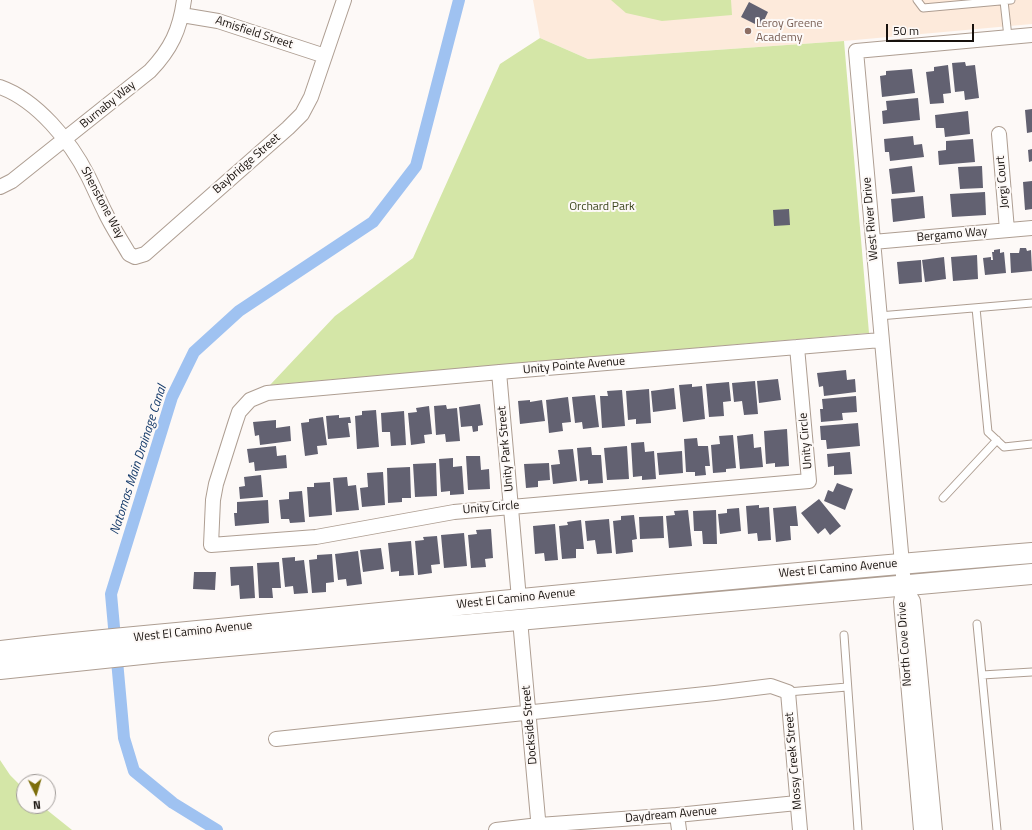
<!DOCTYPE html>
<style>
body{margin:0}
#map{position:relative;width:1032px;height:830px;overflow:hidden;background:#fdf9f7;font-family:"Titillium Web",sans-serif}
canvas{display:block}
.north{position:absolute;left:16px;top:774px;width:40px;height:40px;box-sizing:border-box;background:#fdf9f7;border:1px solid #a19c99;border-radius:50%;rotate:175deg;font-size:11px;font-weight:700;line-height:16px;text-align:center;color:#17110d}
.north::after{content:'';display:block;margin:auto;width:14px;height:18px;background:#7d6e0b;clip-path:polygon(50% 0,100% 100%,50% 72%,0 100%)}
.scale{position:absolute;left:886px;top:24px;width:88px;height:18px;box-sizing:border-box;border:2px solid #17110d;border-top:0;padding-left:5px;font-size:12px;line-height:14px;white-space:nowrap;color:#17110d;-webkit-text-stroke:3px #fdf9f7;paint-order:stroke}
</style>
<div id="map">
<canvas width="1032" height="830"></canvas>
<div class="north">N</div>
<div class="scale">50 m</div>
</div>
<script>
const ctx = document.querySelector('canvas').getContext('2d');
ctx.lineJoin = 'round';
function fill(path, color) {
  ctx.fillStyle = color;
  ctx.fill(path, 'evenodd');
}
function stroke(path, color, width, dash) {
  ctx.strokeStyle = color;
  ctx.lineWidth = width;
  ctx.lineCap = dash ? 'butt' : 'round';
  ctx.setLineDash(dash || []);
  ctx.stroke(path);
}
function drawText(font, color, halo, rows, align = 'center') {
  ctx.font = font + ' "Titillium Web",sans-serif';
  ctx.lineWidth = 4;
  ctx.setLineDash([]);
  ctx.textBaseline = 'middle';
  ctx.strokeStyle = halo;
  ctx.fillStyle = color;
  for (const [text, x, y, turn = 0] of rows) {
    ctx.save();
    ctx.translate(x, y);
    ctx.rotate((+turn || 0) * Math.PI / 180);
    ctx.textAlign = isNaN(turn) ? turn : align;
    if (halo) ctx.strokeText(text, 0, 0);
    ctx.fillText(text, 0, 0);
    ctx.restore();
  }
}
fill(new Path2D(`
 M533,0H1032V24L844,41L588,59L540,38Z`), '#fdeadb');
fill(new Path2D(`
 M611,0H731L732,15L662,21L626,13Z
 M540,38L588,59L844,41L869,333L270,385L335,316L413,258L500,64Z
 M0,760L10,775L24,789V806H42L72,830H0Z`), '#d4e6a7');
stroke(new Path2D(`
 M217,830L173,803L134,771L124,738L111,594L172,397L194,352L239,311L373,222L416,166L459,0`), '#9fc2f1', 12);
fill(new Path2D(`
 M749,2L768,12L761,27L741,17Z
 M965,62L966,66L975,65L979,98L965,100L964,91L955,92L952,63Z
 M948,65L951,93L943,94L944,103L930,104L926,72L934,71V67Z
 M912,69L915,93L882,97L880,76L886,75V71Z
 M918,98L920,120L883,124L882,111L887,110L886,101Z
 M1032,109V132L1027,133L1025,110Z
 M968,111L970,134L945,137L944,128H936L935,115Z
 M913,136L914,145L922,144L924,157L890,161L889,152H885L884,139Z
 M973,139L975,162L939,165L938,151L946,150V141Z
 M1032,149V161L1029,162L1028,150Z
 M912,166L915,192L892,194L889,169Z
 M982,166L983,188L960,189L958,167Z
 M1032,181V209L1025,210L1023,182Z
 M985,192L986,215L952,217L950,194Z
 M923,196L925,218L893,222L891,199Z
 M789,209L790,225L774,226L773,210Z
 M1020,248H1026L1027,251L1031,250L1032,271L1011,273L1010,253H1019Z
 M1000,249V253L1004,252L1006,273L985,275L983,258L991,257V260H993L992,252H994V250Z
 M977,255L978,279L953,281L951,257Z
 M944,257L946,279L925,282L922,260Z
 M921,260L922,282L899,284L897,262Z
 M846,370L847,380L855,379L856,392L824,396L823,386L819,387L817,373Z
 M778,379L781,400L759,403L757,381Z
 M755,381L758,414L744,415L742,401L734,402L732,383Z
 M729,382L731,401L723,402L724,416L709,417L706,384Z
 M692,384V387L702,386L705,419L683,422L679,385Z
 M674,388L676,409L653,412L651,391Z
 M649,389L651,423L636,424V419L628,420L626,391Z
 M622,390L625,426L602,428L600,396H608L607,391Z
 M595,395L599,427L583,429L582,422L575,423L572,397Z
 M856,396L857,412L842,413L843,420L821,422L820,409H823L822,399Z
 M568,397L571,422L562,423L563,431L549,433L546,400Z
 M530,400V402L542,400L545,421L520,424L518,401Z
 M480,404L483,425L478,426V431L473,432L472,426L461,427L459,407Z
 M446,405L447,409L457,408L460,441L446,442L445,434L436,435L434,406Z
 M429,406L432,434L424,435L425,443L411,445L408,413L417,412L416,408Z
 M376,410L379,447L357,449L355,416L362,415V411Z
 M404,411L406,445L391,446L390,432H382L381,413Z
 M339,415V418L350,417L351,423H348L350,437L328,439L326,416Z
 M323,417L327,445L317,446L318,454L305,456L301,423L309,422V419Z
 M276,420V428L290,426L291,441L260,445L259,435L255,436L253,422Z
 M858,423L860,446L827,449L826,440H821L820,426Z
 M787,429L789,466L775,467V463L766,464L764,431Z
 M753,434L754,448L761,447L763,467L740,469L737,436Z
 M733,435L736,468L726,469V472L713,473L711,445L720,444L719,436Z
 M697,438L698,446H708L710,466H705L706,475L695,476V472H686L684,439Z
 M644,442L645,452L654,451L656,479L642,480V476L633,477L631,443Z
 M276,446L277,456L286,455L287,468L255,471L254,462L249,463L247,449Z
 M627,446L629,479L607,480L604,448Z
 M591,447L592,455H601L603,483L588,484V480L580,481L577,448Z
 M573,449L577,481L553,484L551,465L560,464L558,450Z
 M682,451L683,473L659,475L657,453Z
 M850,452L852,474L834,475V466L828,467L827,454Z
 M466,456H480L481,470L489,469L490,489L468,490Z
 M453,458V467L462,466L464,494L450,495V491L441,492L439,459Z
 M436,463L437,496L415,497L413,464Z
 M549,463L550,480L538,481V487L526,488L524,464Z
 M410,467L411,498H402V502L388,503L387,468Z
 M383,472L385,505L362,507L360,488L368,487L367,473Z
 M261,475L263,497L240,499L239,487L245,486L244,477Z
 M347,477L348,486L356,485L359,510L336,512L333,478Z
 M330,482L332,515L309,517L307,487H314V483Z
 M837,483L853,489L845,510L824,501L828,490L833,492Z
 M302,491L305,522L290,523L289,519H281L279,500L289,499V492Z
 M819,499L841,526L830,535L825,528L818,534L801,513Z
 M268,500L269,523L235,526L234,513H237V502Z
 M759,505V508L769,507L771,540L758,541L757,533L748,534L746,506Z
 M796,506L798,526H790L791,540L776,542L773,508Z
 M739,508L741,531L720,534L718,514L727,513V509Z
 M688,510L692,546L669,548L666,516L675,515L674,511Z
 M716,510L717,544H703L702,531H694L693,511Z
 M634,515L637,539L632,540L633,552L616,554L613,521L621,520V516Z
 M663,516L664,538L640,539L639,517Z
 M609,519L612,553L597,554L595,540L587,541L585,521Z
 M581,520L584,549H576V558L562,559L559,526L568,525L567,522Z
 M555,524L558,560L545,561L544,553L535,554L533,526Z
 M491,529L493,558L485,559L486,567L471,568L468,535L477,534L476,530Z
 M464,533L467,566L444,568L441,535Z
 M437,536L440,564L431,565L432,573L418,575L415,541L424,540L423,537Z
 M411,541L414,575L399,576V571L391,572L388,543Z
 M381,548L384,569L363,572L360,550Z
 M358,551L362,584L347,586L346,579L338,580L335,554Z
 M332,554L334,582L326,583V592L312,593L309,560L317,559V555Z
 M295,557V561L304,560L308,593L294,594L293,586L285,587L282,558Z
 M279,562L281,588H272L273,598H259L257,563Z
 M253,566L255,598L240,599L239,585L231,586L230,567Z
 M194,572H216L215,590L193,589Z`), '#626171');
const lane = new Path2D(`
 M917,0L923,8L1011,0
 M1004,1L1008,37
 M976,308L988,432L1004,447L1032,444
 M879,316L1032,303
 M943,498L997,440
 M977,624L997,830
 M844,635L858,830
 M982,675L1032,672
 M788,692L847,687`);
const street = new Path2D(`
 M182,15L218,21L325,56
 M0,87C37,100 71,142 88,176C94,188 99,200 105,212C112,227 121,240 129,254L135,257L145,254L288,128L302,114L311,97L344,0
 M999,134L1007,230
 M0,187L12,181L150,71C171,49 180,30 184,0
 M873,242L1032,228
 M797,347L809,481L454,512L316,537L211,545L213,500L216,484L235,424L239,412L250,400L267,393L511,371L881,340
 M499,372L519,599
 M904,586L913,601L919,661L935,830
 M520,620L539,830
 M276,739L715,693L771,686L788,692L800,830
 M677,815L679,830
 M496,830L539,825L677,815L797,803
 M921,830L901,602L904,586L856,51L1032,35`);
const secondary = new Path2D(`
 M0,651C97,639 194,632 290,622C537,597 784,573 1032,553
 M0,669L161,652L1032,574`);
stroke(lane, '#ae9e92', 9);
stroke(street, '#ae9e92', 16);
stroke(secondary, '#ae9e92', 22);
stroke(lane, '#fff', 7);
stroke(street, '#fff', 14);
stroke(secondary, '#fff', 20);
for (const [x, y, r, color] of [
 [748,31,4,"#8d6e63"]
]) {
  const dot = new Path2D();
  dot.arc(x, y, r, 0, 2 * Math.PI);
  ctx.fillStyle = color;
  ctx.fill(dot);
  stroke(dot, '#fdf9f7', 1.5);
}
drawText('12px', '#785e54', '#fdf9f7', [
 ["Leroy Greene",756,24],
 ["Academy",756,38]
], 'left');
drawText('12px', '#17110d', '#fdf9f7', [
 ["Amisfield Street",254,33,18],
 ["Burnaby Way",108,105,-39],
 ["Baybridge Street",247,164,-41],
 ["Jorgi Court",1003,182,-95],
 ["Shenstone Way",102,203,62],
 ["West River Drive",871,219,-95],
 ["Bergamo Way",952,235,-5],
 ["Unity Pointe Avenue",574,366,-5],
 ["Unity Circle",806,441,-95],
 ["Unity Park Street",506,449,-95],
 ["Unity Circle",491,508,-5],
 ["West El Camino Avenue",838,569,-5],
 ["West El Camino Avenue",516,599,-6],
 ["West El Camino Avenue",193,632,-6],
 ["North Cove Drive",905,644,-94],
 ["Dockside Street",530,725,-95],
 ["Mossy Creek Street",794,761,-95],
 ["Daydream Avenue",671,815,-5]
]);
drawText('12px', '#3c461e', '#fdf9f7', [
 ["Orchard Park",602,207]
]);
drawText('italic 13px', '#143a6a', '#fdf9f7', [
 ["Natomas Main Drainage Canal",139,460,-72]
]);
</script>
